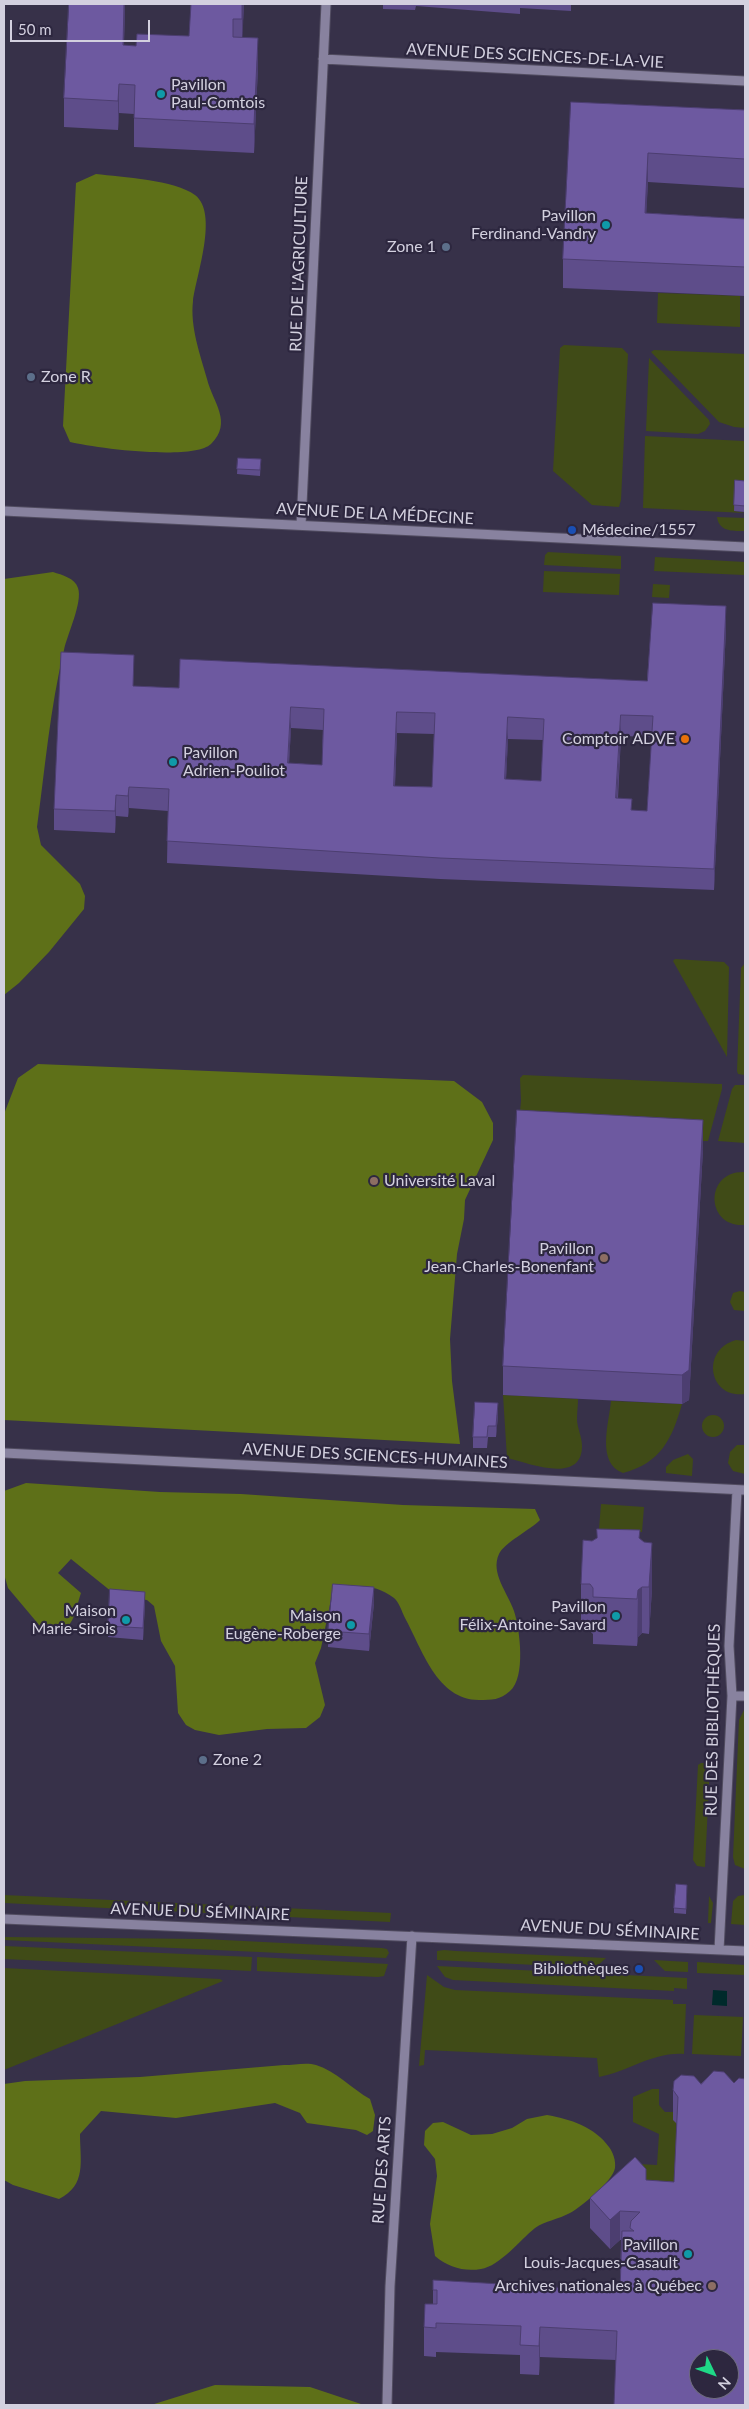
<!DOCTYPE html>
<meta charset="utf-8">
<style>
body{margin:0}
#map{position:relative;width:749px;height:2409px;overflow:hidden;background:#373149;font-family:Lato,sans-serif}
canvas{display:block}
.frame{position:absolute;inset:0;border:5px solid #d3d0df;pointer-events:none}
.north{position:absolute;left:689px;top:2349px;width:50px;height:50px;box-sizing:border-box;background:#2d273f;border:1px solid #6f6b7f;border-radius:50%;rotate:132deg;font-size:14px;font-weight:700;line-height:20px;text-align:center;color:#d3d0df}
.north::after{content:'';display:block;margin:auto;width:18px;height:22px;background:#1fd887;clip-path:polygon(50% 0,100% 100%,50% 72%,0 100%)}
.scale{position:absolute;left:10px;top:20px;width:140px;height:22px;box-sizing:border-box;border:2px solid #d3d0df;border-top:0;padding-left:6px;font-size:15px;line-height:18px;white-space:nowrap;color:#d3d0df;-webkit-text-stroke:4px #2d273f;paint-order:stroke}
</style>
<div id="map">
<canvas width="749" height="2409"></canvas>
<div class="frame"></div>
<div class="north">N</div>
<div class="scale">50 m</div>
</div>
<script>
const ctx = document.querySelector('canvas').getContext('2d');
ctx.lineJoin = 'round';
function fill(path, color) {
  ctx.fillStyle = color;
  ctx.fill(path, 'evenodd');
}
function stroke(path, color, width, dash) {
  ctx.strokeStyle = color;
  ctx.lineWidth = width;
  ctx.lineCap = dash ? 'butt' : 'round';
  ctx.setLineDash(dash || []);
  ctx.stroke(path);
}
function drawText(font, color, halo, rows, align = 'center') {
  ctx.font = font + ' Lato,sans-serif';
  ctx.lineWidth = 4.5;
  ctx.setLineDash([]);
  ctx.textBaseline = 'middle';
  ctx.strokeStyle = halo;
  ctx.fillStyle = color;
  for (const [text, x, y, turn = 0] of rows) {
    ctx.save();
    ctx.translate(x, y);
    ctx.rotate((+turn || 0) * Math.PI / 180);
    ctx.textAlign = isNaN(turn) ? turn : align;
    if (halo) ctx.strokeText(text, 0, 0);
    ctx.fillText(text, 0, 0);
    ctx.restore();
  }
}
fill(new Path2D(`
 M658,293L740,296V327L657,323Z
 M564,345L622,348L628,354L621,500L619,507L592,505L553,471L560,348Z
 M654,350L745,354V428L734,427L719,422L651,352Z
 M649,358L709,420L710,424L705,431L698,434L646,431Z
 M645,436L744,441L745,487L734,511L745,513L643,508Z
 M717,517L745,518V531C733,531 719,532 717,517Z
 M548,552L621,556V569L544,565L545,555Z
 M655,557L745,562L744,575L654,571Z
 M544,571L620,574L619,595L543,592Z
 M653,584L670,585L669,598L652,597Z
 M675,959L724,962L729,967L727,1057L673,961Z
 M745,963V1075L738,1074L737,1071L741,968Z
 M523,1075L718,1084H722V1089L708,1141L517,1140L521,1101L520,1078Z
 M735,1085H745V1143L718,1141L732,1089Z
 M745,1172V1225C705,1228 704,1170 745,1172Z
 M740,1291L745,1292V1311L734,1310L730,1302L733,1293Z
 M736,1340L745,1341V1394C709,1399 700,1350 736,1340Z
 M503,1395L578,1399C578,1406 577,1412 577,1419C577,1428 582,1436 582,1446C582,1485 529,1463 507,1458Z
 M611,1401L682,1404C672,1439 661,1463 623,1473C596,1463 609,1423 611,1401Z
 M702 1426a11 11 0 1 1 22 0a11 11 0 1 1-22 0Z
 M737,1445H745V1474L733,1471L728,1463L730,1452Z
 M688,1454L693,1459L692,1476L666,1473V1467L673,1460Z
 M601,1504L644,1507L642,1532L599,1529Z
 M745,1708V1869L735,1865L733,1857L739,1720Z
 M701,1763H710L705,1867L697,1866L693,1860L698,1765Z
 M4,1895L391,1913L390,1922L4,1903Z
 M745,1895V1925L731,1924L733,1901L738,1896Z
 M709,1896L713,1903L711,1923H708Z
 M4,1937L204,1939L382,1948L387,1949L389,1953L386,1958L4,1940Z
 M4,1946L252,1957L251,1971L4,1959Z
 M444,1950L456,1951L606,1958L595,1968L437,1960V1951Z
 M257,1957L388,1964L384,1976L378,1977L257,1971Z
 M654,1960L688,1962V1972L665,1971Z
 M697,1962L745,1965V1975L697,1973Z
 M437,1966L687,1978V1989L674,1988V1991L453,1980L445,1977Z
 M4,1968L220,1979L223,1981L4,2070Z
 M427,1975L444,1987L455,1990L673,2000V2004H686L684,2054C652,2052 628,2072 599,2077L597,2058L425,2050L424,2065L419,2066Z
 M694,2015L743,2017L741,2056L692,2054Z
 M652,2089H659V2105L665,2112H673L678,2126L674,2199L660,2194L635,2169L638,2164L657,2165L659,2134L633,2122V2097Z`), '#404b17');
fill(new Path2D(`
 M96,174C122,177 175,180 195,195C219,213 196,276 193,301C190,327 200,354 207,379C213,403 233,422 211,444C193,461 95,448 70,442L63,426L76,183Z
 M53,572C62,575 75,578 78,588C83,602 67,635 64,650C50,708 45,769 37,827L41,845L80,884L85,896L84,909L49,952L19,983L4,995V579Z
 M38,1064L454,1081L482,1102L493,1123V1140L465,1200L464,1219L457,1254L450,1339L452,1381L460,1444L4,1420V1114L18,1078Z
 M26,1483L160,1492L241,1494L403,1505L535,1509L540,1520C530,1530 504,1543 499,1554C490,1573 508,1593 514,1611C520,1629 526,1678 510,1691C500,1700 492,1700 479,1700C437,1700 422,1649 405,1618C402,1612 399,1602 394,1598C374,1583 355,1585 333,1590L321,1648L315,1663L325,1705L320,1717L306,1728L267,1729L219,1735L195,1730L186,1725L178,1713L175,1666L161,1641L154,1606L147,1600L117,1596L71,1559L58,1573L81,1593C74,1614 75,1629 51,1635L45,1632L8,1588L4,1574V1491Z
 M284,2065C294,2065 307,2062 316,2065C336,2071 352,2089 370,2099L375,2115L373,2131L367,2135L356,2130L307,2123L300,2113L275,2103L176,2118L101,2111L80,2134C80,2161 87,2185 59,2199L13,2185L4,2180V2084L25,2081L140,2077Z
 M547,2115C570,2119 595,2127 609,2147C613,2152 616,2161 615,2168C613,2181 581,2207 570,2213C559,2219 545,2221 535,2228C520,2240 500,2266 481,2269C464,2272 448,2267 435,2256L430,2224L437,2176L435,2159L424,2145L425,2131L433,2123L443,2122L471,2135L492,2134L512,2128L527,2119Z
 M215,2385L310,2387L364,2405H151Z`), '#5e7018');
fill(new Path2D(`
 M713,1990L727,1991V2006L712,2005Z`), '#002a2b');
const minor = new Path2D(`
 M323,59L745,81
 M4,511L745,547
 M301,525L326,4
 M4,1453L745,1490
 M732,1696H745
 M4,1919L745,1951
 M719,1950L732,1696L729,1646L737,1490
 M387,2405L390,2286L412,1936`);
stroke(minor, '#514c60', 11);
stroke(minor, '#88829f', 9);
fill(new Path2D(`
 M125,4L124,45L136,46L189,36L244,4L242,37L258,67L254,153L134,147V114L119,113L118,130L64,127V98Z
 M383,4H571V11L520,8V14L416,6L415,10L383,9Z
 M571,102L745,110V188L648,182L646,213L745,219V296L563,288V259Z
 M238,458L261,459L260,476L237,474Z
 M735,480L745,481V512L734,511Z
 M726,628L714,890L440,879L167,863L168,811L129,808L128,817L116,816L115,833L54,830V809L134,686L179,688L647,681ZM291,728L323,730L322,765L289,763ZM397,733L434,734L432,787L395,786ZM621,736L652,737L647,811L632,810L618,798ZM508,739L543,740L541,781L506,779Z
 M703,1149L689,1400L682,1404L503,1395V1366Z
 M498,1415L496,1437H488L487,1448H473V1437Z
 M640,1538L652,1589L649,1634L642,1633L638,1637L637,1646L593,1644V1634L590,1631L581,1630V1584L592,1541Z
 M145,1603L143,1640L108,1637V1626Z
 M374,1603L369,1651L328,1647V1631Z
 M687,1891L686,1914L674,1913V1908Z
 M714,2071L616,2360L540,2357L539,2375L520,2374V2355L436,2352V2357L424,2356V2327L433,2304V2290L620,2291L621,2240H620L610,2249L590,2228V2198L646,2180L674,2182L677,2124L673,2120V2090L701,2084Z`), '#5e4d8a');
fill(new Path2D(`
 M124,4H125L123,74V45Z
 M242,4H244L242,49Z
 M258,38V67L254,153V124Z
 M119,84V113L118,130V101Z
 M648,153V182L645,242V213Z
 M726,606V628L714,890V869Z
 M291,707V728L288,784V763Z
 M397,712V733L394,807V786Z
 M621,715V736L616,819V798Z
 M508,717V739L505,800V779Z
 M129,787V808L128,817V796Z
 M116,795V816L115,833V811Z
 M703,1120V1149L689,1400L682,1404V1375Z
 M498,1403V1415L496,1437V1426Z
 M652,1543V1589L649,1634V1587Z
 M374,1587V1603L369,1651V1634Z
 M642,1587V1633L638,1637L637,1646L638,1590Z
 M145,1592V1603L143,1640V1628Z
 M620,2211V2240L610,2249V2220Z
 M540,2327V2357L539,2375V2346Z`), '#4c3e70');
const building = new Path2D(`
 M69,4H124L123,45L136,46L137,34L189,36L191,4H242V19H233V37L258,38L254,124L134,118L135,85L119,84L118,101L64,98Z
 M571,102L745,110V159L648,153L645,213L745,219V267L563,259Z
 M238,458L261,459L260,470L237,469Z
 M735,480L745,481V506L734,505Z
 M653,603L726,606L714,869L440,858L167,841L169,789L129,787L128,796L116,795L115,811L54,809L61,652L134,655L133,686L179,688L180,659L647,681ZM291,707L324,709L322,765L288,763ZM397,712L435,713L432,787L394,786ZM621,715L653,716L647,811L631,810L632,799L616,798ZM508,717L544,719L541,781L505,779Z
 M517,1110L703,1120L689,1370L682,1375L503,1366Z
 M475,1402L498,1403L496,1426H488L487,1437H473Z
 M597,1529L640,1530L639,1538L644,1542L652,1543L649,1587H642L638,1590L637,1599L593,1597V1588L590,1584H581L583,1540L592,1541L597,1538Z
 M333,1584L374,1587L369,1634L328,1631Z
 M110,1589L145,1592L143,1628L108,1626Z
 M676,1884L687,1885L686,1909L674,1908Z
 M714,2071L724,2072L734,2083L739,2078L745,2079V2405H614L617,2331L540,2327L539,2346L520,2345L521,2326L436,2323V2328L424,2327L425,2304H437V2290H433V2280L620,2291L622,2231H634L630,2228L631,2221L640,2212L620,2211L610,2220L590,2198L635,2157L646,2169V2180L674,2182L678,2097L673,2090L674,2081L681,2075L694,2076L701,2084ZM699,2359H729V2389H699Z`);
fill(building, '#6d59a0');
stroke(building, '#4c3e70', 1);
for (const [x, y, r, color] of [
 [161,94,5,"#0f9aa8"],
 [606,225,5,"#0f9aa8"],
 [446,247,5,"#5c6f8a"],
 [31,377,5,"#5c6f8a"],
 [572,530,5,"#1a4fb4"],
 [685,739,5,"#e8710a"],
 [173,762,5,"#0f9aa8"],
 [374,1181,5,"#8d6e63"],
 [604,1258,5,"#8d6e63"],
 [616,1616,5,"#0f9aa8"],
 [126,1620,5,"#0f9aa8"],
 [351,1625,5,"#0f9aa8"],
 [203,1760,5,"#5c6f8a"],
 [639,1969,5,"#1a4fb4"],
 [688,2254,5,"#0f9aa8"],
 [712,2286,5,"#8d6e63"]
]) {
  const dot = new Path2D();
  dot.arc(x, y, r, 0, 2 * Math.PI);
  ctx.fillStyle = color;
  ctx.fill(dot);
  stroke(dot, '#2d273f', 2);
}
drawText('16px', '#d3d0df', '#2d273f', [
 ["AVENUE DES SCIENCES-DE-LA-VIE",535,56,3],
 ["RUE DE L'AGRICULTURE",299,264,-88],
 ["AVENUE DE LA MÉDECINE",375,514,3],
 ["AVENUE DES SCIENCES-HUMAINES",375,1456,3],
 ["RUE DES BIBLIOTHÈQUES",713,1720,-89],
 ["AVENUE DU SÉMINAIRE",200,1912,2],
 ["AVENUE DU SÉMINAIRE",610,1930,3],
 ["RUE DES ARTS",382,2170,-86]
]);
drawText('16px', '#d3d0df', '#2d273f', [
 ["Pavillon",171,85,"left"],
 ["Paul-Comtois",171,103,"left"],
 ["Pavillon",596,216],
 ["Ferdinand-Vandry",596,234],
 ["Zone 1",436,247],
 ["Zone R",41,377,"left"],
 ["Médecine/1557",582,530,"left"],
 ["Comptoir ADVE",675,739],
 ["Pavillon",183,753,"left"],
 ["Adrien-Pouliot",183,771,"left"],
 ["Université Laval",384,1181,"left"],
 ["Pavillon",594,1249],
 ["Jean-Charles-Bonenfant",594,1267],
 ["Pavillon",606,1607],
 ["Félix-Antoine-Savard",606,1625],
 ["Maison",116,1611],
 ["Marie-Sirois",116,1629],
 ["Maison",341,1616],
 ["Eugène-Roberge",341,1634],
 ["Zone 2",213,1760,"left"],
 ["Bibliothèques",629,1969],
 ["Pavillon",678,2245],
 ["Louis-Jacques-Casault",678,2263],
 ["Archives nationales à Québec",702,2286]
], 'right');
</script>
